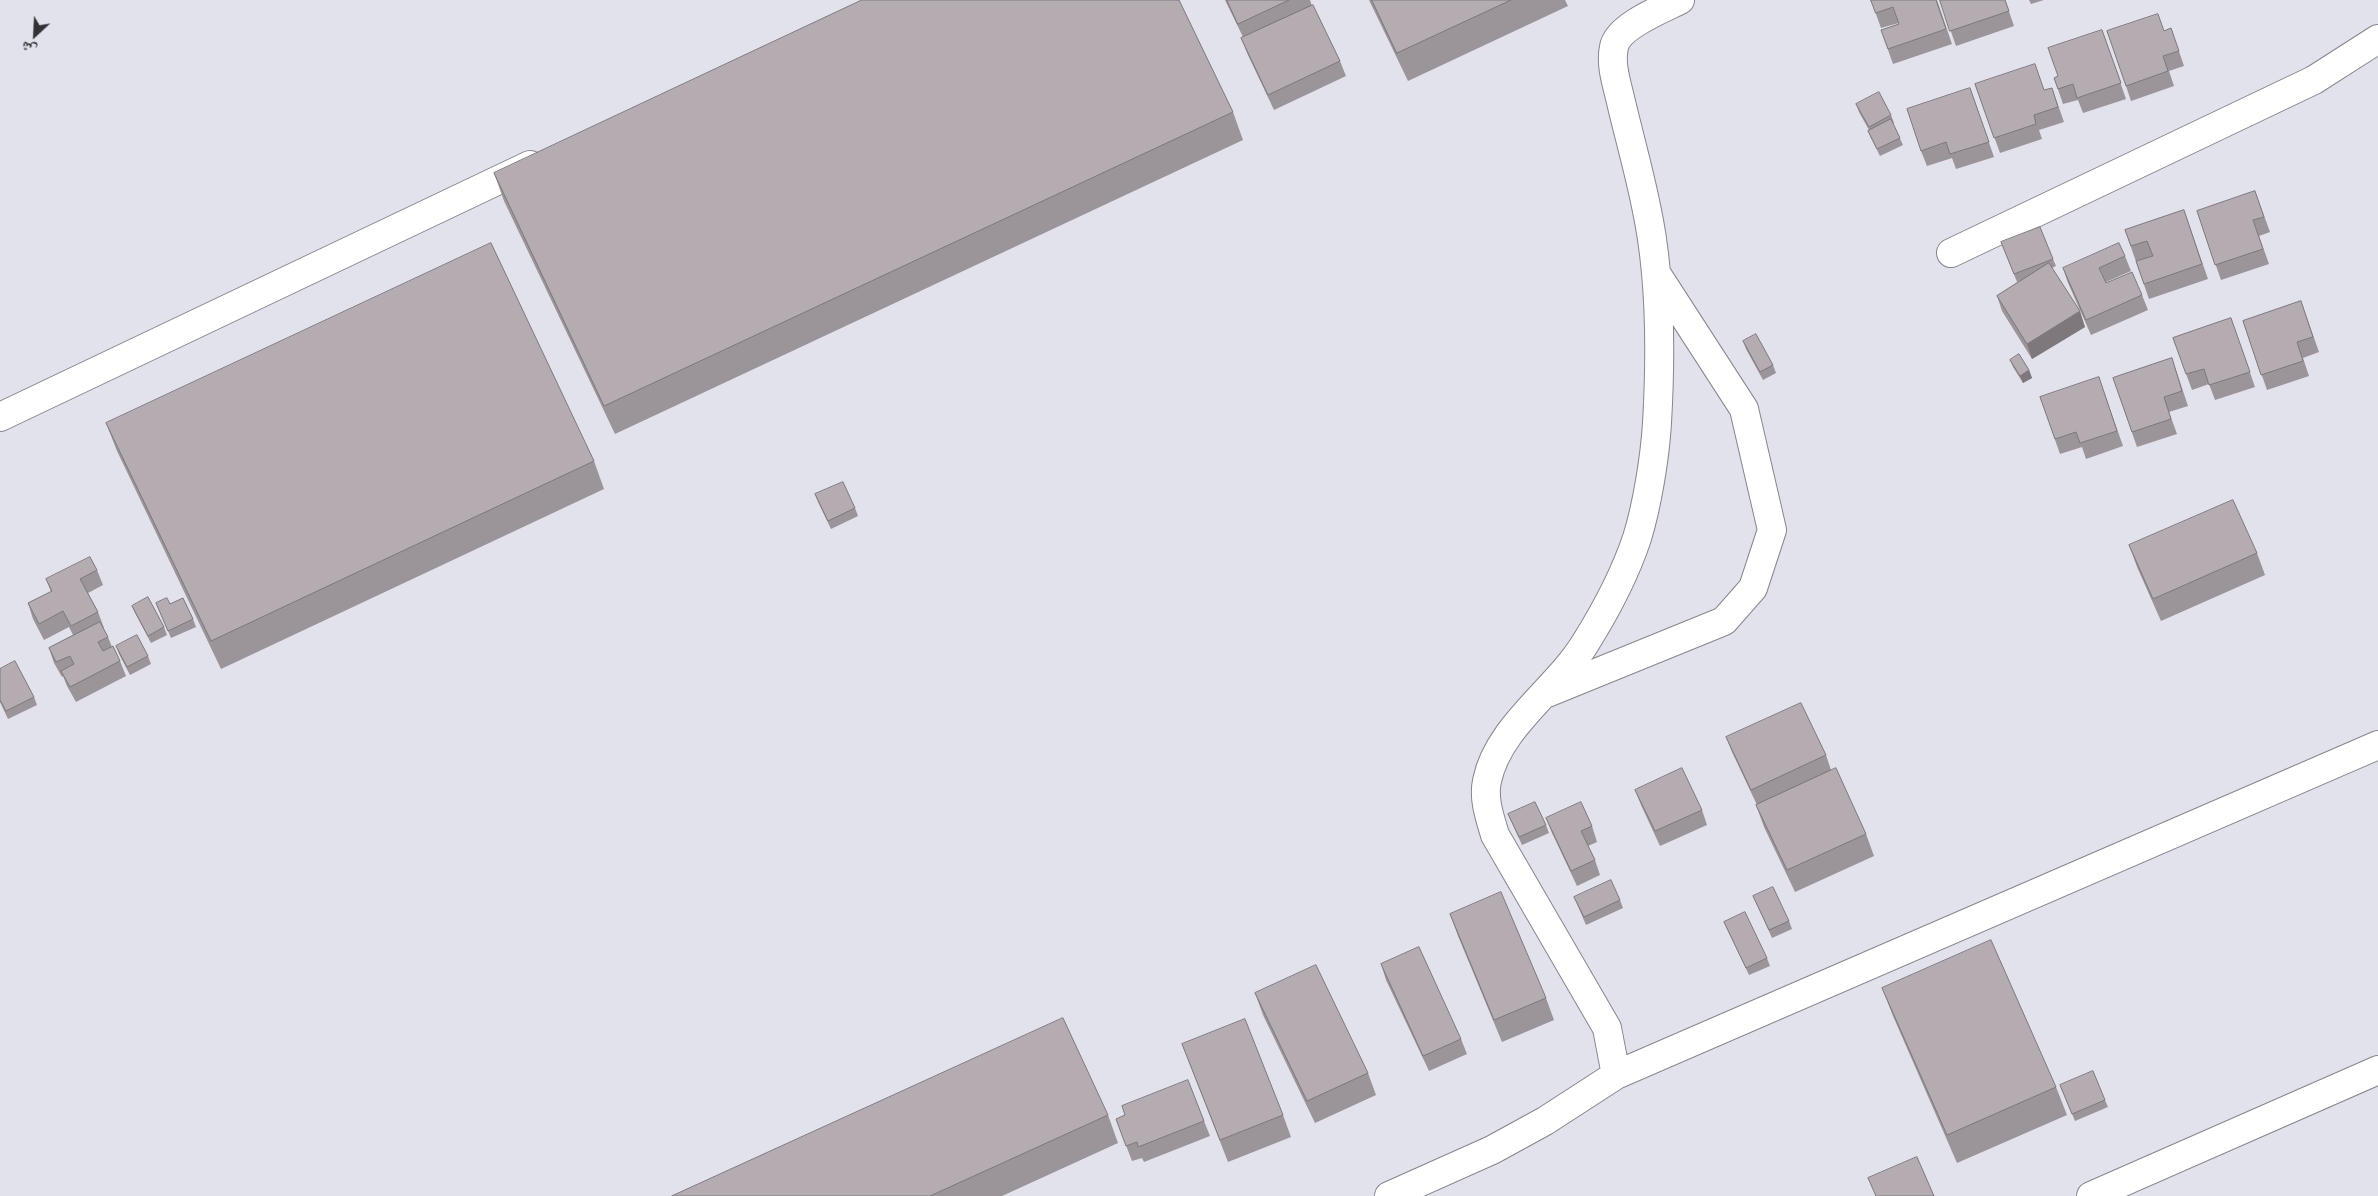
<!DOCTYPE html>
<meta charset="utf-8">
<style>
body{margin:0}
#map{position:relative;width:2378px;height:1196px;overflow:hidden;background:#e1e2eb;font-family:Ubuntu,"Noto Naskh Arabic",sans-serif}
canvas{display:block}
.north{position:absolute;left:10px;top:10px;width:50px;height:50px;-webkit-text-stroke:4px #e1e2eb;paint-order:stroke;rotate:205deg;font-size:14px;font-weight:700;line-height:20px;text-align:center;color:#323236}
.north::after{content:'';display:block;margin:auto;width:18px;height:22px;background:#323236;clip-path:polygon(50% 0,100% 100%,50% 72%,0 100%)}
</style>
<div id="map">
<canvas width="2378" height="1196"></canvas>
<div class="north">ش</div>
</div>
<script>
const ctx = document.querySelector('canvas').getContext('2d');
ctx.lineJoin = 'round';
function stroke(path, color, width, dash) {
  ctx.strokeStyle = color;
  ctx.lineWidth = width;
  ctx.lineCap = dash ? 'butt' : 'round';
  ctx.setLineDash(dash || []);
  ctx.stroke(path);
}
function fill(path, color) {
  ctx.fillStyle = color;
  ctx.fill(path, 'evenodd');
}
const minor = new Path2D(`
 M1951,253L2314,80L2378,39
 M0,417L530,165
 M1547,693L1724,621L1753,588L1772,530L1744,409L1656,273
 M1616,1075L2378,745
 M1389,1196L1492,1150L1545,1121L1616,1075L1607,1028L1495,835C1490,818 1483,799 1487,781C1498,726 1558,689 1586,642C1606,610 1625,574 1637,538C1647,506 1655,457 1657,423C1661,354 1661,274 1646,206C1639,171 1629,136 1621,102C1617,84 1610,65 1614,47C1618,26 1662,9 1680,0
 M2091,1196L2378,1070`);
stroke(minor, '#85868e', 30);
stroke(minor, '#fff', 28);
fill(new Path2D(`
 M1225,0H1310L1312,6L1340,61L1346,76L1274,110L1247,53L1241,38L1243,37Z
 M1369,0H1565L1568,6L1408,81Z
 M1871,0H1937L1952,44L1893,64L1881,30L1899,24V23L1881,28Z
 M1940,0H2005L2014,26L1956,46Z
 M2029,0H2044L2031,4Z
 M2171,28L2184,66L2169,71L2174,86L2131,101L2126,86L2164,31Z
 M2102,30L2126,99L2083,113L2078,100L2063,104L2054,78L2058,76Z
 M1975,84L2044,90L2052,88L2064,122L2039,130L2042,139L2000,153Z
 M1970,88L1994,157L1956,169L1952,158L1927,166L1921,151Z
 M1856,104L1891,115L1894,123L1893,124L1903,145L1880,156L1871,138L1868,131L1869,130L1859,112Z
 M1233,112L1243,140L615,434L504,201L494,173Z
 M2255,191L2270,232L2259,236L2269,264L2221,280L2197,211Z
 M2184,210L2208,279L2149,299L2125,230Z
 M2001,242L2053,259L2056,266L2052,268L2085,327L2032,359L2002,311L1997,296L2021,280L2017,282Z
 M2125,256L2131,271L2106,282V283L2142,295L2148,310L2091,335L2068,283L2063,268Z
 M2301,301L2319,352L2303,358L2309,376L2267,390L2243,321Z
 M2231,318L2255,387L2215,400L2209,384L2192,390L2173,338Z
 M1743,341L1773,365L1776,373L1763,380L1746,349Z
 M2172,358L2188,406L2169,412L2177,434L2137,447L2113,378Z
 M2010,360L2029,370L2032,378L2023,383L2013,367Z
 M2104,392L2123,446L2086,459L2082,447L2060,454L2040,397Z
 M106,423L594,461L604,489L221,669L117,451Z
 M815,494L855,508L858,516L831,529L818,502Z
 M2129,545L2257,553L2265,575L2161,621L2137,567Z
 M97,570L103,585L88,593L98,612L104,628H103L108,637L112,647L120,661L126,676L76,702L67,686L63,676L62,677L54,663L49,648L73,635L69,627L44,640L33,619L28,603L51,592L46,579Z
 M156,603L193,619L196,627L171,638Z
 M132,606L164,627L167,635L151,643L135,613Z
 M116,646L148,656L151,664L130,675L119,654Z
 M0,669L34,697L37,705L8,719L0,702Z
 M1726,737L1826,755L1831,770L1866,834L1874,856L1795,892L1764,827L1756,805H1757L1732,752Z
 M1635,790L1702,810L1707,825L1660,846L1641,805Z
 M1508,814L1546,825L1549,833L1522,845Z
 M1546,818L1592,826L1597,842L1588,846L1595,860L1600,875L1577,886L1552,833Z
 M1753,896L1789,921L1792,929L1772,938Z
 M1574,897L1620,900L1623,908L1586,925Z
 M1450,914L1546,998L1554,1020L1502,1042L1458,936Z
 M1724,922L1767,958L1770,966L1749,975L1727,929Z
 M1381,964L1461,1039L1467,1054L1429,1071L1386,980Z
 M1882,988L2056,1087L2067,1115L1957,1163L1893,1016Z
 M1255,993L1368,1073L1376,1095L1315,1123L1263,1015Z
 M1182,1044L1283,1115L1291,1137L1228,1162Z
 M2060,1085L2105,1100L2108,1107L2075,1121Z
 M1108,1115L1118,1143L1002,1196H672Z
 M1116,1119L1204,1121L1210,1136L1144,1162L1142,1158L1132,1161Z`), '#9b9498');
fill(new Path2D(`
 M2080,311L2085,327L2032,359L2027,344Z
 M2029,370L2032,378L2023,383L2020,376Z`), '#7e787c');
const building = new Path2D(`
 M862,0H1179L1233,112L604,406L494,173Z
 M1227,0H1289L1238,24Z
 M1372,0H1511L1397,53Z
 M1871,0H1936L1946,29L1888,49L1881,30L1899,24L1893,7L1876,13Z
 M1940,0H2005L2009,11L1950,31Z
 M1313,5L1340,61L1268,95L1241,38Z
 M2158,14L2164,31L2171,28L2179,51L2163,56L2168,71L2126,86L2107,31Z
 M2102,30L2121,83L2077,98L2073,84L2058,89L2054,78L2058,76L2048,48Z
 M2035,64L2044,90L2052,88L2058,107L2034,115L2036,124L1994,138L1975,84Z
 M1970,88L1989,142L1950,154L1946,142L1921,151L1907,109Z
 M1879,92L1891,115L1869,127L1856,104Z
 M1891,119L1900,138L1877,149L1868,131Z
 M2255,191L2264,217L2253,220L2263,249L2215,265L2197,211Z
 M2184,210L2202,264L2144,284L2136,261L2153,256L2147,241L2131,246L2125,230Z
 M2040,227L2053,259L2014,274L2001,242Z
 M491,243L594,461L211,641L106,423Z
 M2119,243L2125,256L2099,268L2106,283L2132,272L2142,295L2086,320L2063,268Z
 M2049,263L2080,311L2027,344L1997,296Z
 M2301,301L2313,337L2297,342L2303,361L2261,375L2243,321Z
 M2231,318L2250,372L2209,385L2204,369L2186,374L2173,338Z
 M1756,334L1773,365L1760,372L1743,341Z
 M2019,354L2029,370L2020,376L2010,360Z
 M2172,358L2182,391L2164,397L2171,419L2132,432L2113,378Z
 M2099,377L2117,431L2080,443L2076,432L2055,439L2040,397Z
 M843,482L855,508L828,521L815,494Z
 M2233,500L2257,553L2153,599L2129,545Z
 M90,557L97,570L80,579L98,612L71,626L63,611L39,624L28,603L52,591L46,579Z
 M148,597L164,627L148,636L132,606Z
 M167,598L170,604L183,598L193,619L168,631L156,603Z
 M100,622L108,637L98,642L103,651L113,646L120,661L70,687L61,671L74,664L70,656L56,662L49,648Z
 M137,635L148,656L127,667L116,646Z
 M15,661L34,697L6,711L0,700V669Z
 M1801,703L1826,755L1751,790L1726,737Z
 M1682,768L1702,810L1655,831L1635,790Z
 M1836,768L1866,834L1787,870L1756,805Z
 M1535,802L1546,825L1519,837L1508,814Z
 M1581,802L1592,826L1581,831L1595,860L1571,871L1546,818Z
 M1611,880L1620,900L1584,917L1574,897Z
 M1773,887L1789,921L1769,930L1753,896Z
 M1501,892L1546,998L1494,1020L1450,914Z
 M1745,912L1767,958L1746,968L1724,922Z
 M1991,940L2056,1087L1947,1135L1882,988Z
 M1419,947L1461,1039L1423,1056L1381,964Z
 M1316,965L1368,1073L1307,1101L1255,993Z
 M1063,1018L1108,1115L930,1196H672Z
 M1245,1019L1283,1115L1220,1140L1182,1044Z
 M2093,1071L2105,1100L2072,1114L2060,1085Z
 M1188,1080L1204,1121L1138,1147L1137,1142L1126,1146L1116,1119L1125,1115L1122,1106Z
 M1917,1157L1934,1196H1876L1868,1178Z`);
fill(building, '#b4acb1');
stroke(building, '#7e787c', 1);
</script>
